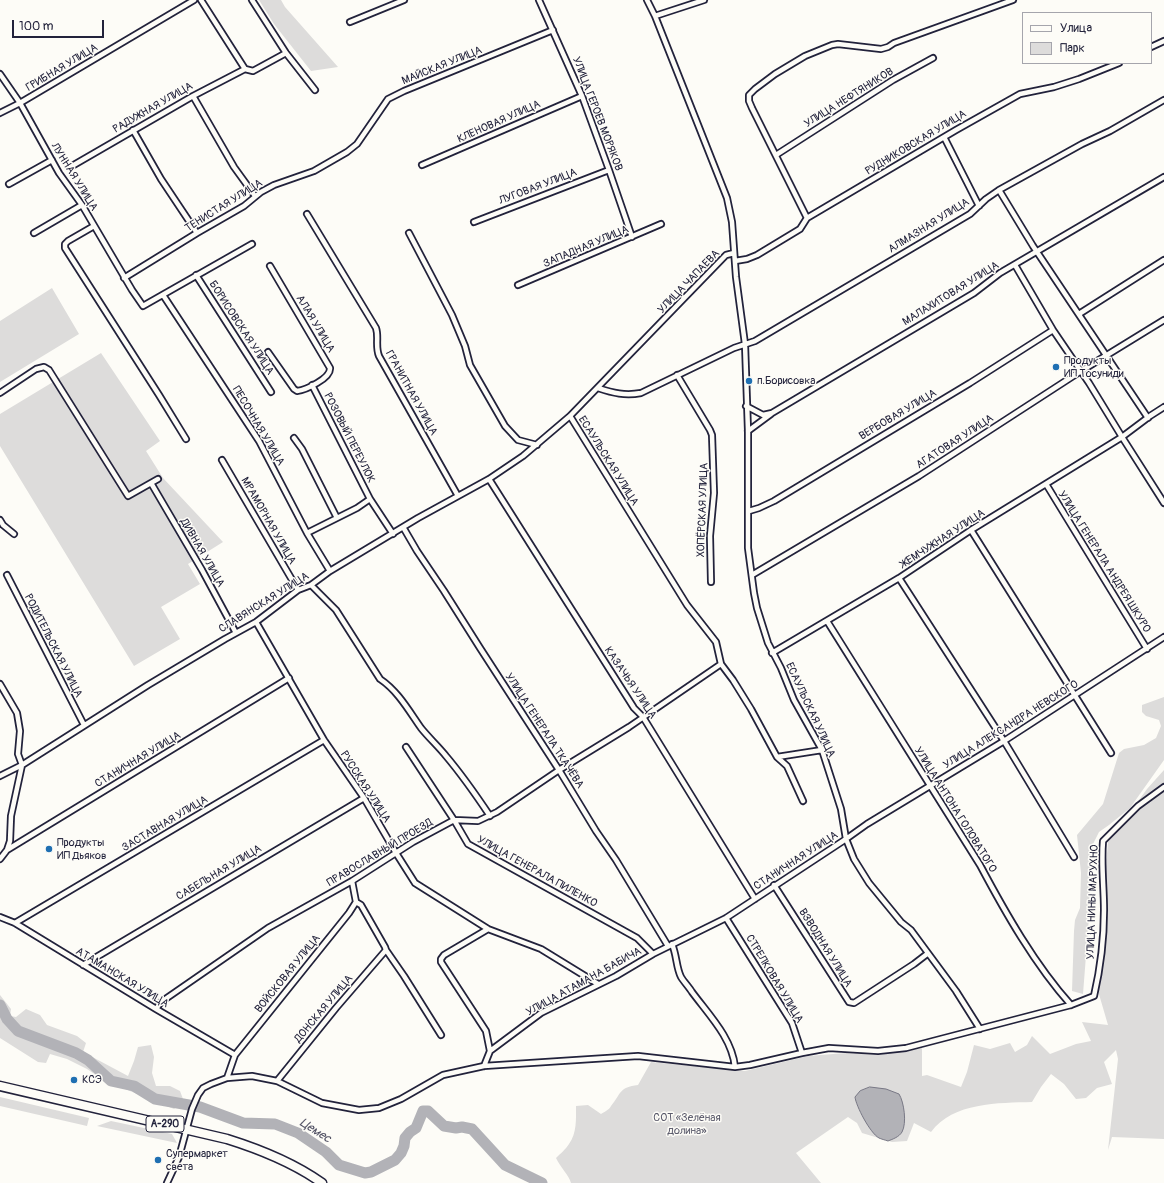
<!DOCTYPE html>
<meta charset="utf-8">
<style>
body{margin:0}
#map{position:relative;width:1164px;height:1183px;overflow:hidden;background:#fdfcf7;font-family:Pangolin,sans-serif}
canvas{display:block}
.legend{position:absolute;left:1022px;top:12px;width:130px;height:52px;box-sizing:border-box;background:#fdfcf7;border:1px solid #a5a5ac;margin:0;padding:5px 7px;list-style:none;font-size:12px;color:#22223b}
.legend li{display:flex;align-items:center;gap:8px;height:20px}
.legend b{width:20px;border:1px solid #a5a5ac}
.scale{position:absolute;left:12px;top:20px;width:92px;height:18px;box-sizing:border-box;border:2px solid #22223b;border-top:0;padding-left:5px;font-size:12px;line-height:14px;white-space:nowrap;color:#22223b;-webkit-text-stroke:3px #fdfcf7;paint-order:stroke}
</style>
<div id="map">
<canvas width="1164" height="1183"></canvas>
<ul class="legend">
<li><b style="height:5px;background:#fdfcf7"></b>Улица</li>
<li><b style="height:11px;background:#dddcdb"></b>Парк</li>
</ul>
<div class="scale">100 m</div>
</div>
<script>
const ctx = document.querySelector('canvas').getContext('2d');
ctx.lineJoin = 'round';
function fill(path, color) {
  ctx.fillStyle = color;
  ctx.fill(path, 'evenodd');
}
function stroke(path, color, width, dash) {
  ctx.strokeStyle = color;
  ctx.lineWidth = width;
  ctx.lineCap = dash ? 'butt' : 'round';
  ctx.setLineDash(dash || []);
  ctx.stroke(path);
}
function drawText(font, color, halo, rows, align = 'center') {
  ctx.font = font + ' Pangolin,sans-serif';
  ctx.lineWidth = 3;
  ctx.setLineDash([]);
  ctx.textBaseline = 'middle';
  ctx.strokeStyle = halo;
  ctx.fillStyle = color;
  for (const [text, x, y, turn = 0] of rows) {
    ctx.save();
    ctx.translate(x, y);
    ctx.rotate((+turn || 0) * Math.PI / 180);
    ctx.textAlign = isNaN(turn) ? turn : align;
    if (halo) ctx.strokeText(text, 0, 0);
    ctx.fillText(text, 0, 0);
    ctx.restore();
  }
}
fill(new Path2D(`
 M259,0H281L285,7L338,67L311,71L274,24Z
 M52,288L79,334L0,382V321Z
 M101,353L160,441L146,451L163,478L223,542L188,564L200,584L161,607L180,639L134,666L0,446V414Z
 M1164,697V760L1130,808L1109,825L1099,832L1093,844L1091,855L1089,917L1083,994L1072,991L1074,931L1075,920L1080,908L1081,873L1077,835L1103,804L1119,753L1124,749L1144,745L1156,738L1161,726L1159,720L1146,716L1142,712V705Z
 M1164,770V1139L1112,1137L1108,1150L1118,1059L1116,1050L1104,1062L1112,1084L1097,1088L1086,1098L1076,1099L1064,1084L1051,1074L1041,1087L1032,1102C999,1103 953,1102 931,1132L914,1123L907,1141L892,1142L862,1133L857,1123L848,1117L796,1153L821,1183H571C569,1175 560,1167 556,1158C560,1154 566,1149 569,1144C577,1133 576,1119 576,1106L588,1105L601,1114C604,1112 609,1110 611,1106C621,1094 619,1087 638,1085L651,1062L745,1071L808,1056L846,1053L878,1055L922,1048V1076L927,1075L961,1087L967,1072L974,1045L990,1049L1010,1043L1015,1052L1027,1045L1032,1036L1050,1054L1076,1044L1091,1041L1082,1022L1108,1025L1096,984L1108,842L1147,789Z
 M0,995L11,1009L10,1016L16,1017L26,1009L40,1015L47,1025L77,1036L86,1043L83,1052L128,1076L134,1061L138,1047L151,1045L154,1057L152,1073L156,1086H170L180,1091L183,1099L179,1105L174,1109L103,1080L87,1069L67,1059L50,1054L46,1063L38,1062L0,1038Z
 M0,1097L89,1118L87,1126L0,1106Z
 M111,1121L172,1134L177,1143L97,1126Z`), '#dddcdb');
const water = new Path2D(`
 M870,1087L886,1089L899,1094C904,1102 907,1123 902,1132C899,1137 893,1139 888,1141C885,1140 881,1139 879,1138C870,1133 856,1106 855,1097L860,1091Z`);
fill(water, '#b2b2b7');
stroke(water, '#787885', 1);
stroke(new Path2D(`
 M0,1005L7,1019L18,1031L76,1053L88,1060L111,1081L134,1086L155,1099L200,1107L243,1123L275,1124L298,1133L326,1152L339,1165L365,1173L371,1172L395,1160L401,1153L404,1146L405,1138L410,1132L416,1128L423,1111H428L444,1126L456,1128L462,1127L472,1129L505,1165L542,1183`), '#b2b2b7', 11);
const minor = new Path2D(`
 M201,0L245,69
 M252,0L286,53L315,90
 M539,0L582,96L609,170L632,237
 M647,0L655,16L727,198L732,222L736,277L745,344L748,431V548L754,593L757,608L768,643L781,668L794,700L822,750L841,809L846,839L854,859L869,883L901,922L911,930L956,991L980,1029
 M655,16L704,0
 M350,22L404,0
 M1151,47L1164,41
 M245,69L253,71L286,53
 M0,74L20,103L59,173L82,205L132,290L143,306L252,244
 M193,96L234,167L255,196
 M0,113L20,103L194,0
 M133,130L161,179L197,233
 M944,137L979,206
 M776,155L893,80L933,58
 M422,165L582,96
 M72,166L193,96L245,69
 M9,184L52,160
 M999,190L1033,246L1148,418
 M307,214L376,328C379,337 375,346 379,356L458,496
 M807,218L752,108L749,101V95L755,89L775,74L805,56L832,45L838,44L881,49L888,47L894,43L1013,0
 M474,222L609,170
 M94,226L68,241L65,244V248L159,395L186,439
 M34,233L82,205
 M409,233L452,315L465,346L470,365L505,426L518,440L537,445
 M735,261L747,259L757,255L800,229L807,218L956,130L1020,94L1054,87L1079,79L1119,63
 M1015,265L1053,330L1089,383L1122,437L1164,503
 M196,275L271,392
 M124,278L197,233L244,206L261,192L274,185L314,171L347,152L357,144L388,99L404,91L553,30
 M518,285L661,224
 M163,295L259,441L307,533L330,571
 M1079,314L1164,260
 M268,352L294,389L297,391C306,390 331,378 330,368L270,266
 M677,375L710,430L712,435L714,493L710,536L711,582
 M312,385L370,499
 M598,388C613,393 625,396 641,393L734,348L755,341L970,214L986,199L999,190L1082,144L1110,131L1164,100
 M0,393L36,369L44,367L49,370L128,496L158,479
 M746,406L763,415L772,413L974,293L1000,273L1164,177
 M570,416L687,605L716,642L721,664L733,680L751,709L777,757L787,766L803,801
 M748,431L771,414
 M294,438L302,449L337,518
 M222,460L298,590
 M489,479L634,708L643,717L755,899
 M151,483L202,570L236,633
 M1046,484L1147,649
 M749,511L759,508L774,501L970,383L1053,330
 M0,520L3,525L14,534
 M403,527L417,551L444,591L480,648L559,770L596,831L616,860L668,946
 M971,530L1111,753
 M307,533L357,508L370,499L393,534
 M7,575L84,725
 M752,575L919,476L1081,371L1164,320
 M899,578L1004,741L1074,857
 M311,585L336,610L380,679C398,691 409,711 421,728C429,738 438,746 446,756C462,775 476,795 490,816
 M827,621L980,865C1005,912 1035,965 1071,1005
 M256,622L324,740L364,798L396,853L415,883L488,929L541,949L598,984
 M772,653L899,578L971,530L1122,437L1150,416L1164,407
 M0,684L17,713L20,731L18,754L22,765L11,816L10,841L7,850
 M406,747L454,820L468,844L637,938L653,954
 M777,757L822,750
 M0,776L22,765L148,685L225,639L256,622L298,590L311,585L330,571L418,518L489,479L523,456L570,416L726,255L734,253
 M0,859L7,850L289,678
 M774,885L849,1002L854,1003L914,964L927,954
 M356,902L361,905L385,947L386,950L404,976L441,1035
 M0,917L15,923L156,1009L235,1055
 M726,918L792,1023L802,1053
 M15,923L324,740
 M488,929L444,955L441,959V962L486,1031L490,1051
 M672,944C677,956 676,967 681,977C684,982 689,987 692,992C709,1015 732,1038 735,1067
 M83,965L364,798
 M156,1009L161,1002L268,928L352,881L413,842L454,820L478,821L497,812L559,770L629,727L721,664
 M484,1066L490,1051L541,1013L616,976L653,954L726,918L846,839L867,824L1004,741L1164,637
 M227,1078L235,1055L349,913L356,902L352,881
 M277,1081L336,1008L386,950
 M167,1183L179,1157L192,1109L198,1095L203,1088L211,1084L227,1078L252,1076L277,1081L322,1103L359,1110L379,1108L401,1099L443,1075L484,1066L638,1056L735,1067L750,1065L802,1053L829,1048L878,1051L906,1048L1071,1005L1094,996C1100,970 1104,937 1104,910C1104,887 1101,864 1103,841L1138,806L1164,787`);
const trunk = new Path2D(`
 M0,1086L227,1139C259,1149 294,1163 322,1183`);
stroke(minor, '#22223b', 8);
stroke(trunk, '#22223b', 11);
stroke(minor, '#fdfcf7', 4.5);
stroke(trunk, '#fdfcf7', 8);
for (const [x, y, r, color] of [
 [1056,367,4,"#1f6fb2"],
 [749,381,4,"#1f6fb2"],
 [49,849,4,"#1f6fb2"],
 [74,1080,4,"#1f6fb2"],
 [158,1160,4,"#1f6fb2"]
]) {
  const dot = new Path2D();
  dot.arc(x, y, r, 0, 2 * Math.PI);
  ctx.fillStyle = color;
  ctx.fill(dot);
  stroke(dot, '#fdfcf7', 1.5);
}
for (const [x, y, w] of [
 [165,1124,38]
]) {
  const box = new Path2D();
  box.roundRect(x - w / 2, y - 8, w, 16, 3);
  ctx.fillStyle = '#fdfcf7';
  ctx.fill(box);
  stroke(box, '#22223b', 1);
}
drawText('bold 10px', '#22223b', null, [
 ["А-290",165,1124]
]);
drawText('11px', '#22223b', '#fdfcf7', [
 ["МАЙСКАЯ УЛИЦА",442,66,-22],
 ["ГРИБНАЯ УЛИЦА",62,68,-31],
 ["УЛИЦА НЕФТЯНИКОВ",849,98,-32],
 ["РАДУЖНАЯ УЛИЦА",153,108,-30],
 ["УЛИЦА ГЕРОЕВ МОРЯКОВ",597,114,69],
 ["КЛЕНОВАЯ УЛИЦА",499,122,-24],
 ["РУДНИКОВСКАЯ УЛИЦА",916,143,-31],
 ["ЛУННАЯ УЛИЦА",74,177,58],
 ["ЛУГОВАЯ УЛИЦА",538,187,-21],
 ["ТЕНИСТАЯ УЛИЦА",224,206,-32],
 ["АЛМАЗНАЯ УЛИЦА",929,226,-32],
 ["ЗАПАДНАЯ УЛИЦА",586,247,-23],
 ["УЛИЦА ЧАПАЕВА",689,282,-46],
 ["МАЛАХИТОВАЯ УЛИЦА",951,294,-32],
 ["АЛАЯ УЛИЦА",315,324,59],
 ["БОРИСОВСКАЯ УЛИЦА",241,328,57],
 ["ГРАНИТНАЯ УЛИЦА",411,393,61],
 ["ВЕРБОВАЯ УЛИЦА",898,415,-31],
 ["ПЕСОЧНАЯ УЛИЦА",258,426,59],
 ["РОЗОВЫЙ ПЕРЕУЛОК",349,438,63],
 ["АГАТОВАЯ УЛИЦА",955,442,-33],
 ["ЕСАУЛЬСКАЯ УЛИЦА",608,461,58],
 ["ХОПЁРСКАЯ УЛИЦА",703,510,-88],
 ["МРАМОРНАЯ УЛИЦА",268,521,60],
 ["ЖЕМЧУЖНАЯ УЛИЦА",943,539,-33],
 ["ДИВНАЯ УЛИЦА",202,553,60],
 ["УЛИЦА ГЕНЕРАЛА АНДРЕЯ ШКУРО",1104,562,58],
 ["СЛАВЯНСКАЯ УЛИЦА",264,603,-32],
 ["РОДИТЕЛЬСКАЯ УЛИЦА",53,646,63],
 ["КАЗАЧЬЯ УЛИЦА",630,683,56],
 ["ЕСАУЛЬСКАЯ УЛИЦА",810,710,65],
 ["УЛИЦА АЛЕКСАНДРА НЕВСКОГО",1011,725,-32],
 ["УЛИЦА ГЕНЕРАЛА ТКАЧЁВА",544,731,57],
 ["СТАНИЧНАЯ УЛИЦА",138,760,-31],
 ["РУССКАЯ УЛИЦА",365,787,57],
 ["УЛИЦА АНТОНА ГОЛОВАТОГО",955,810,58],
 ["ЗАСТАВНАЯ УЛИЦА",165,824,-31],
 ["ПРАВОСЛАВНЫЙ ПРОЕЗД",380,853,-31],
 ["СТАНИЧНАЯ УЛИЦА",796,861,-33],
 ["УЛИЦА ГЕНЕРАЛА ПИЛЕНКО",537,872,29],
 ["САБЕЛЬНАЯ УЛИЦА",219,873,-31],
 ["УЛИЦА НИНЫ МАРУХНО",1093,902,-88],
 ["ВЗВОДНАЯ УЛИЦА",825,948,58],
 ["ВОЙСКОВАЯ УЛИЦА",288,974,-51],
 ["АТАМАНСКАЯ УЛИЦА",122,978,31],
 ["СТРЕЛКОВАЯ УЛИЦА",774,979,59],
 ["УЛИЦА АТАМАНА БАБИЧА",584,982,-29],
 ["ДОНСКАЯ УЛИЦА",324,1009,-50]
]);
drawText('11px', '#22223b', '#fdfcf7', [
 ["Продукты",1064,361],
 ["ИП Тосуниди",1064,374],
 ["п.Борисовка",757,381],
 ["Продукты",57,843],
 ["ИП Дьяков",57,856],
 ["КСЭ",82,1080],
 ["Супермаркет",166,1154],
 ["света",166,1167]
], 'left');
drawText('11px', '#5a5a6b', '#fdfcf7', [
 ["СОТ «Зелёная",687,1118],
 ["долина»",687,1131]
]);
drawText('italic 12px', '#545466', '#fdfcf7', [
 ["Цемес",315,1131,33]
]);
</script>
